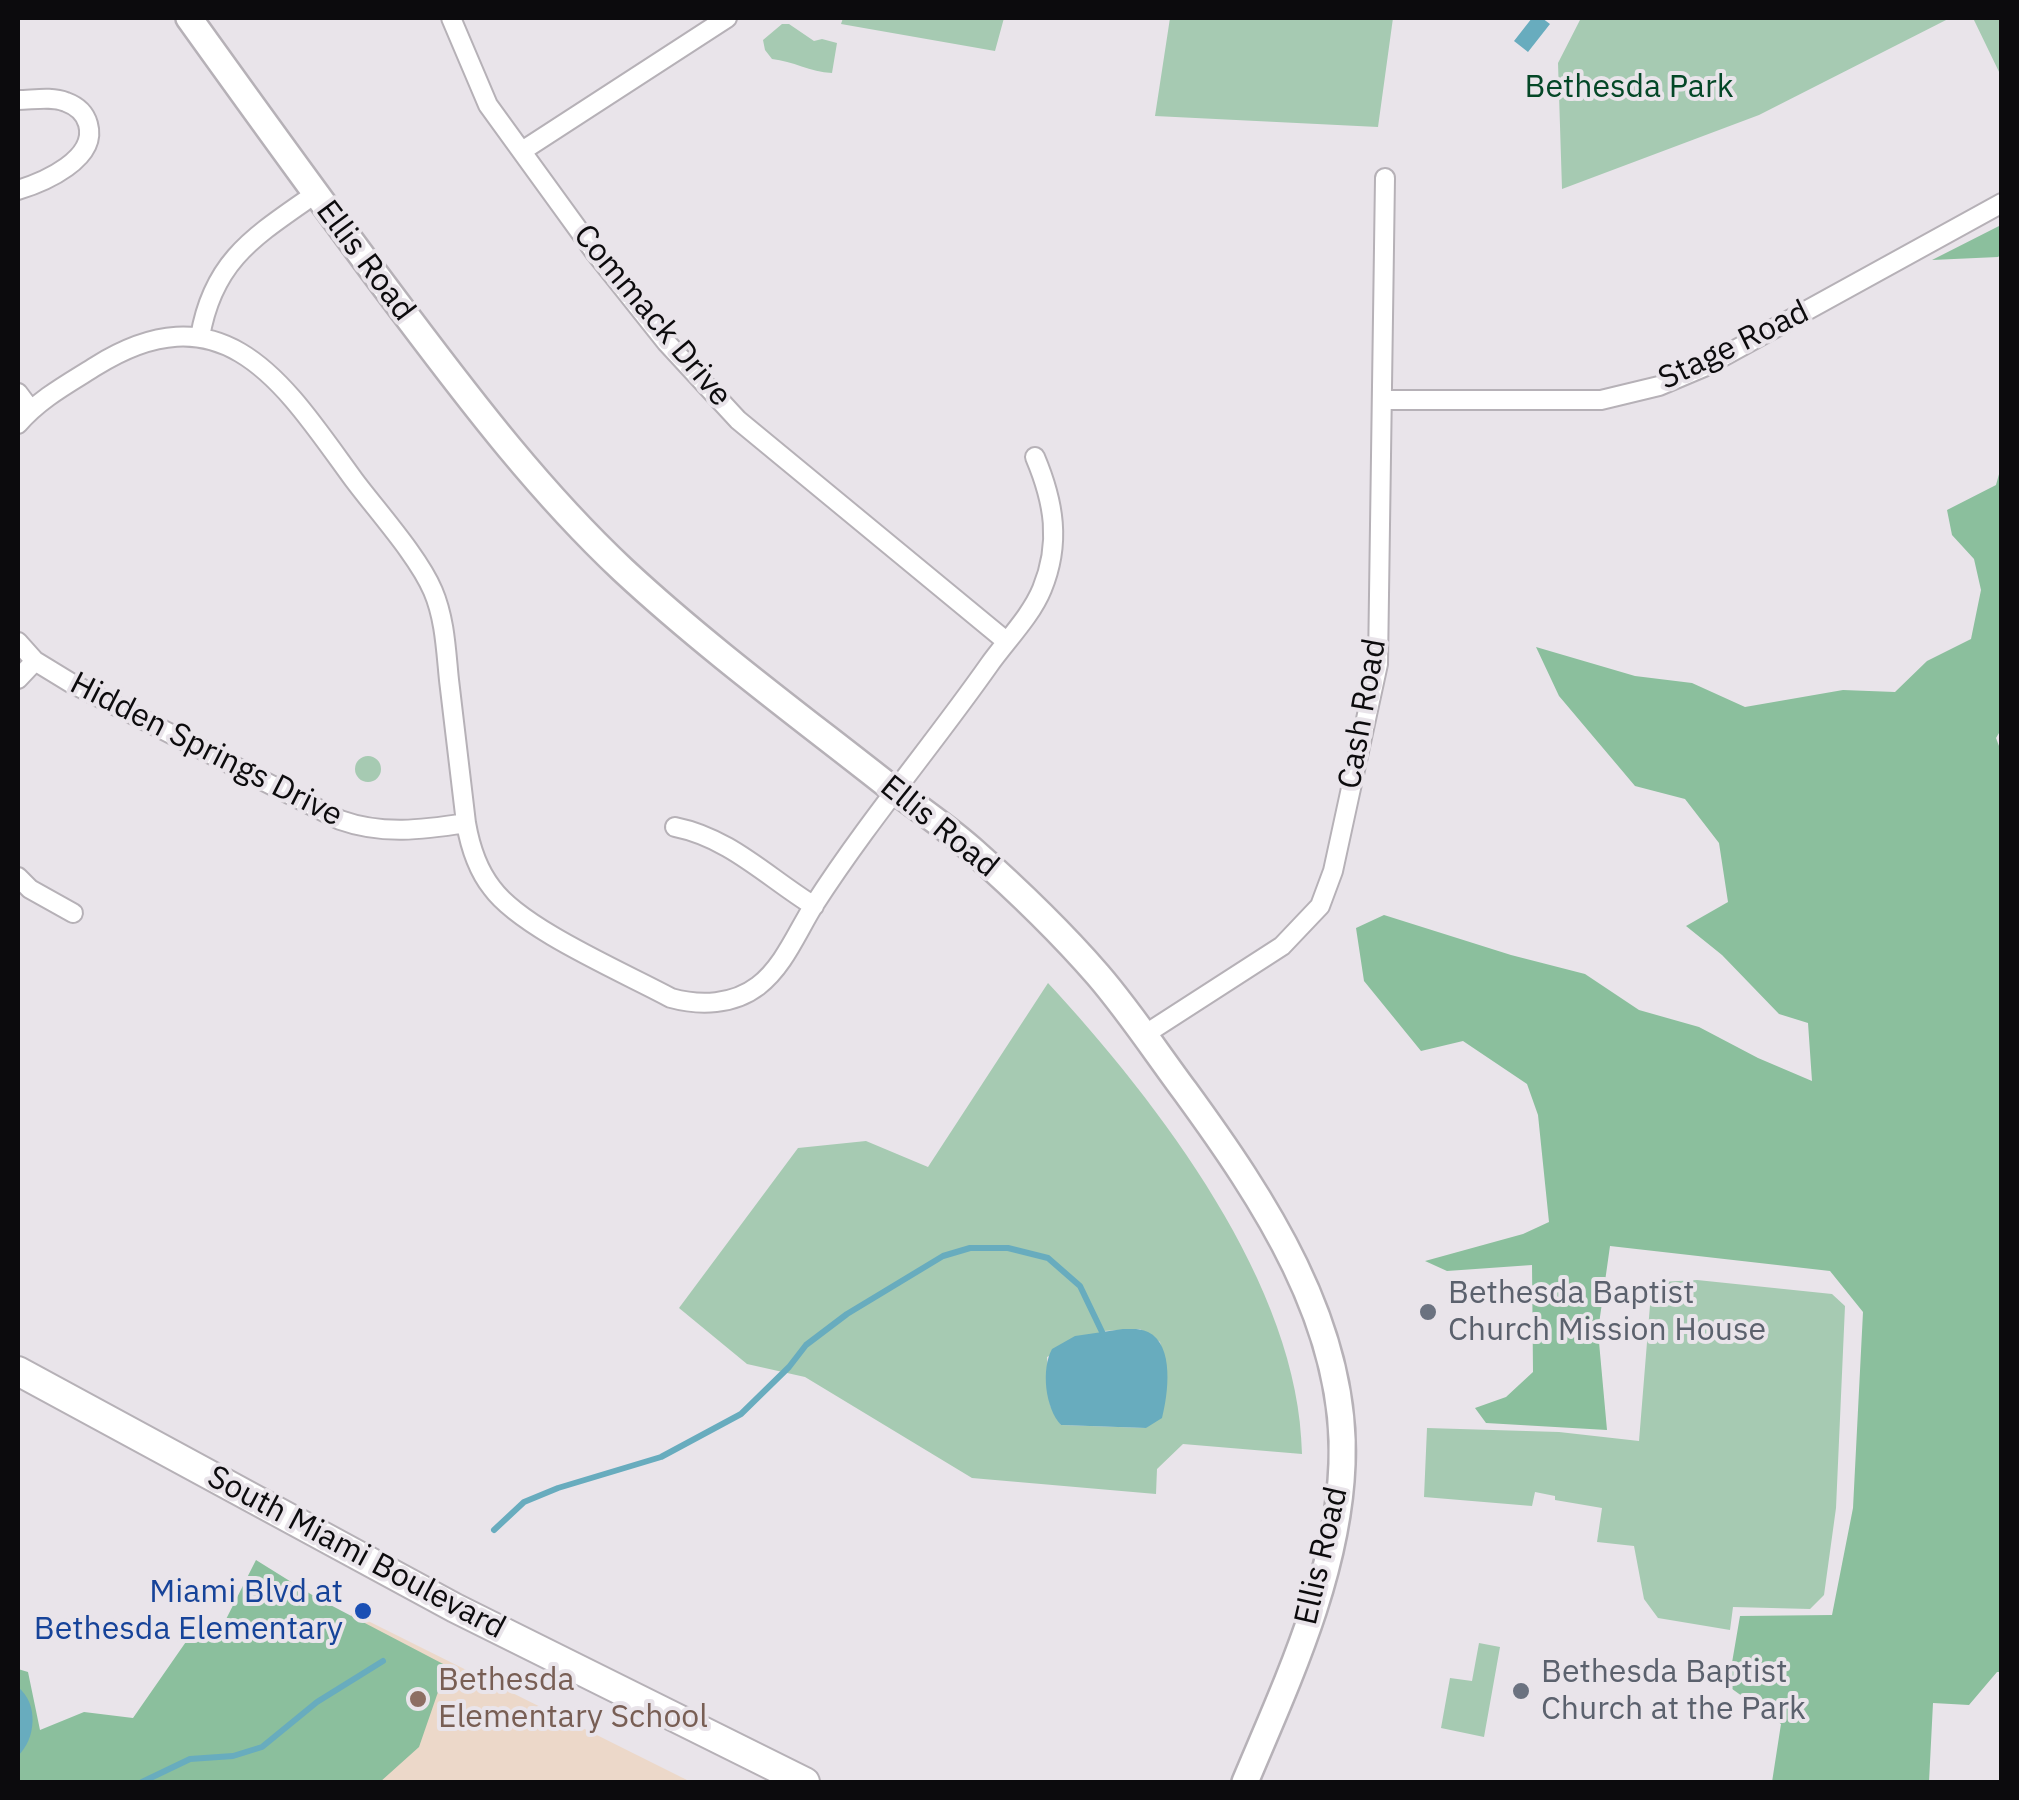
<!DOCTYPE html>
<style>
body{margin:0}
#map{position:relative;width:2019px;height:1800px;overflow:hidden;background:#e9e4ea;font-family:"IBM Plex Sans",sans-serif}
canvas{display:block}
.frame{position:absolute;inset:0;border:20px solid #0c0b0d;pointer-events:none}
</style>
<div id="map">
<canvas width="2019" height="1800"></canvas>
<div class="frame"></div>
</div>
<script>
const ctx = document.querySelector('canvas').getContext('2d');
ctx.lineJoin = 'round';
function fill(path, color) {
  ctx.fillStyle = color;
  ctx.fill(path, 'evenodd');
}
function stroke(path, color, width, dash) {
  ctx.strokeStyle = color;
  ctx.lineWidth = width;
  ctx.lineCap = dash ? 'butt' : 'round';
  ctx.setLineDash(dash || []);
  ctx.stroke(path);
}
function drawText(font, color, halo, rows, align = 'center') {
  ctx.font = font + ' "IBM Plex Sans",sans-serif';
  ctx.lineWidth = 8;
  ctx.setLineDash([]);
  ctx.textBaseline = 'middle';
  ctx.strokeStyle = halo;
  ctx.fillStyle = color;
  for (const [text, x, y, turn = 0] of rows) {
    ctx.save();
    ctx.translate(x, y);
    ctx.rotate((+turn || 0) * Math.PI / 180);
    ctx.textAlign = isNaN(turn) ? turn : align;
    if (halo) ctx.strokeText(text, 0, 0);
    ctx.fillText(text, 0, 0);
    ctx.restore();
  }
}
fill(new Path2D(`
 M352,1613L691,1782H274Z`), '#ecd8c9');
fill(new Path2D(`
 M843,18H1004L995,51L841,24Z
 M1170,18H1393L1378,127L1155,116Z
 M1581,18H1950L1759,115L1562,189L1558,63Z
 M1973,18H2001V76Z
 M782,24H789L814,41L822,39L837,43L832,73C810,72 793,61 772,59L765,50L763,40Z
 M355 769a13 13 0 1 1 26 0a13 13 0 1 1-26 0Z
 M1048,983C1158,1102 1300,1286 1302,1454L1183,1444L1157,1469L1156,1494L972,1478L805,1377L747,1364L679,1308L798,1148L866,1141L928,1167ZM1140,1329L1160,1342L1166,1370L1146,1428L1061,1425L1050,1405L1047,1357L1103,1331Z
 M1697,1280L1832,1294L1845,1306L1836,1508L1824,1595L1810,1609L1733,1607L1730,1630L1658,1618L1644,1599L1634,1546L1597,1542L1602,1508L1555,1500V1496L1535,1492L1532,1506L1424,1497L1427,1428L1559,1432L1639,1441L1651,1293L1660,1282Z
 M1479,1643L1500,1647L1484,1737L1441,1728L1450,1678L1472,1681Z`), '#a6cab2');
fill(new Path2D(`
 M2001,225V254L1998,257L1932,260Z
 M2001,467L2002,728L1996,738L2002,754L2001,1672H1997L1969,1705L1933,1703L1929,1782H1772L1781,1724L1728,1686L1740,1616L1832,1615L1853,1508L1863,1312L1830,1271L1610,1246L1598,1331L1607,1430L1486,1423L1475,1408L1506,1397L1533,1372L1532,1265L1447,1271L1425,1261L1523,1234L1549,1222L1538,1115L1527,1084L1463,1041L1421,1051L1364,981L1356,928L1384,915L1511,955L1585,974L1639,1010L1699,1027L1758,1058L1812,1081L1808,1023L1779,1014L1722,955L1686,926L1728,902L1719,843L1685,799L1635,786L1559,696L1536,647L1635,676L1692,683L1745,707L1843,690L1895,692L1927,661L1971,639L1981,590L1974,559L1952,535L1947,510L1996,485Z
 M256,1560L317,1598L447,1666L419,1747L380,1782H18V1669L28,1672L40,1730L84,1712L133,1718L190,1636L217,1637Z`), '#8bbf9d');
fill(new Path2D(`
 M1532,18H1542L1550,24L1528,52L1514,41Z
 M1123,1329C1132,1329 1140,1328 1148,1332C1175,1345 1168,1395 1162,1418L1146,1428L1061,1425C1045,1408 1041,1369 1052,1349L1075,1336Z
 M18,1687C39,1704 36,1739 18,1756Z`), '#68acbe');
stroke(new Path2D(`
 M494,1530L524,1502L558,1488L661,1457L741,1414L789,1367L806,1345L847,1314L943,1256L970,1248H1008L1048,1258L1080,1286L1104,1336
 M142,1782L190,1759L233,1756L262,1747L317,1702L383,1661`), '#68acbe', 6);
const street = new Path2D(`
 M451,18L488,105L596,254L666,342L738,420L1006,641
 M18,100C33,100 51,96 66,102C77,106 85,113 88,124C98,159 44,182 18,190
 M522,151L727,18
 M200,337C213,260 255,236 315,194
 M18,393L30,409
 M1382,400H1601L1659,386L1704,367L2002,203
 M18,424C39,399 69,383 96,366C226,285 286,387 354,480C378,512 418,556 433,591C445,619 446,651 449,680C455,728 460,776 466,823C470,846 477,869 492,888C522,929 623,972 671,998C700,1006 733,1005 758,986C784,966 797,932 814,905C868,821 932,746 989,665C1006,641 1031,616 1042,589C1061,543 1054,502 1035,457
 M18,642L35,661L71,683L340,820C382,835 422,830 466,823
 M18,679L35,661
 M675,827C730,838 767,877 814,906
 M18,877L30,889L73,913
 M1144,1035L1282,946L1320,906L1333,871L1378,664L1385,178`);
const secondary = new Path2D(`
 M189,18C260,117 332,217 406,315C473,404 541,493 623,570C707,648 801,717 891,788C918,808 946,827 971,849C1015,888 1059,930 1098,975C1129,1011 1156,1052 1185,1091C1263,1198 1348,1325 1342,1464C1338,1575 1287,1682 1245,1782`);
const primary = new Path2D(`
 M18,1371L455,1608L805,1782`);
stroke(street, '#b6b1b7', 22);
stroke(secondary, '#b6b1b7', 30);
stroke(primary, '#b6b1b7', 32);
stroke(street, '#fff', 18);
stroke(secondary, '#fff', 25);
stroke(primary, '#fff', 28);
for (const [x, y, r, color] of [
 [1428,1312,10,"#6b7280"],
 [363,1611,10,"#1a4fb4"],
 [1521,1691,10,"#6b7280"],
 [418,1699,10,"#8d6e63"]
]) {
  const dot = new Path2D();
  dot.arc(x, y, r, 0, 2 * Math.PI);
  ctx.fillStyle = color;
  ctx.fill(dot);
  stroke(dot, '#e9e4ea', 4);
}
drawText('32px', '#044727', '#e9e4ea', [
 ["Bethesda Park",1629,88]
]);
drawText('32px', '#0c0b0d', '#e9e4ea', [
 ["Ellis Road",365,261,53],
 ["Commack Drive",652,316,50],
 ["Stage Road",1734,346,-26],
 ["Cash Road",1363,714,-80],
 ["Hidden Springs Drive",206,750,27],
 ["Ellis Road",939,827,39],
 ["South Miami Boulevard",356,1553,28],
 ["Ellis Road",1322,1556,-77]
]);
drawText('32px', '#5b616d', '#e9e4ea', [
 ["Bethesda Baptist",1448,1294],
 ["Church Mission House",1448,1331],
 ["Bethesda Baptist",1541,1673],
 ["Church at the Park",1541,1710]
], 'left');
drawText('32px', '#164399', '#e9e4ea', [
 ["Miami Blvd at",343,1593],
 ["Bethesda Elementary",343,1630]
], 'right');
drawText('32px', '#785e54', '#e9e4ea', [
 ["Bethesda",438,1681],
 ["Elementary School",438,1718]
], 'left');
</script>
